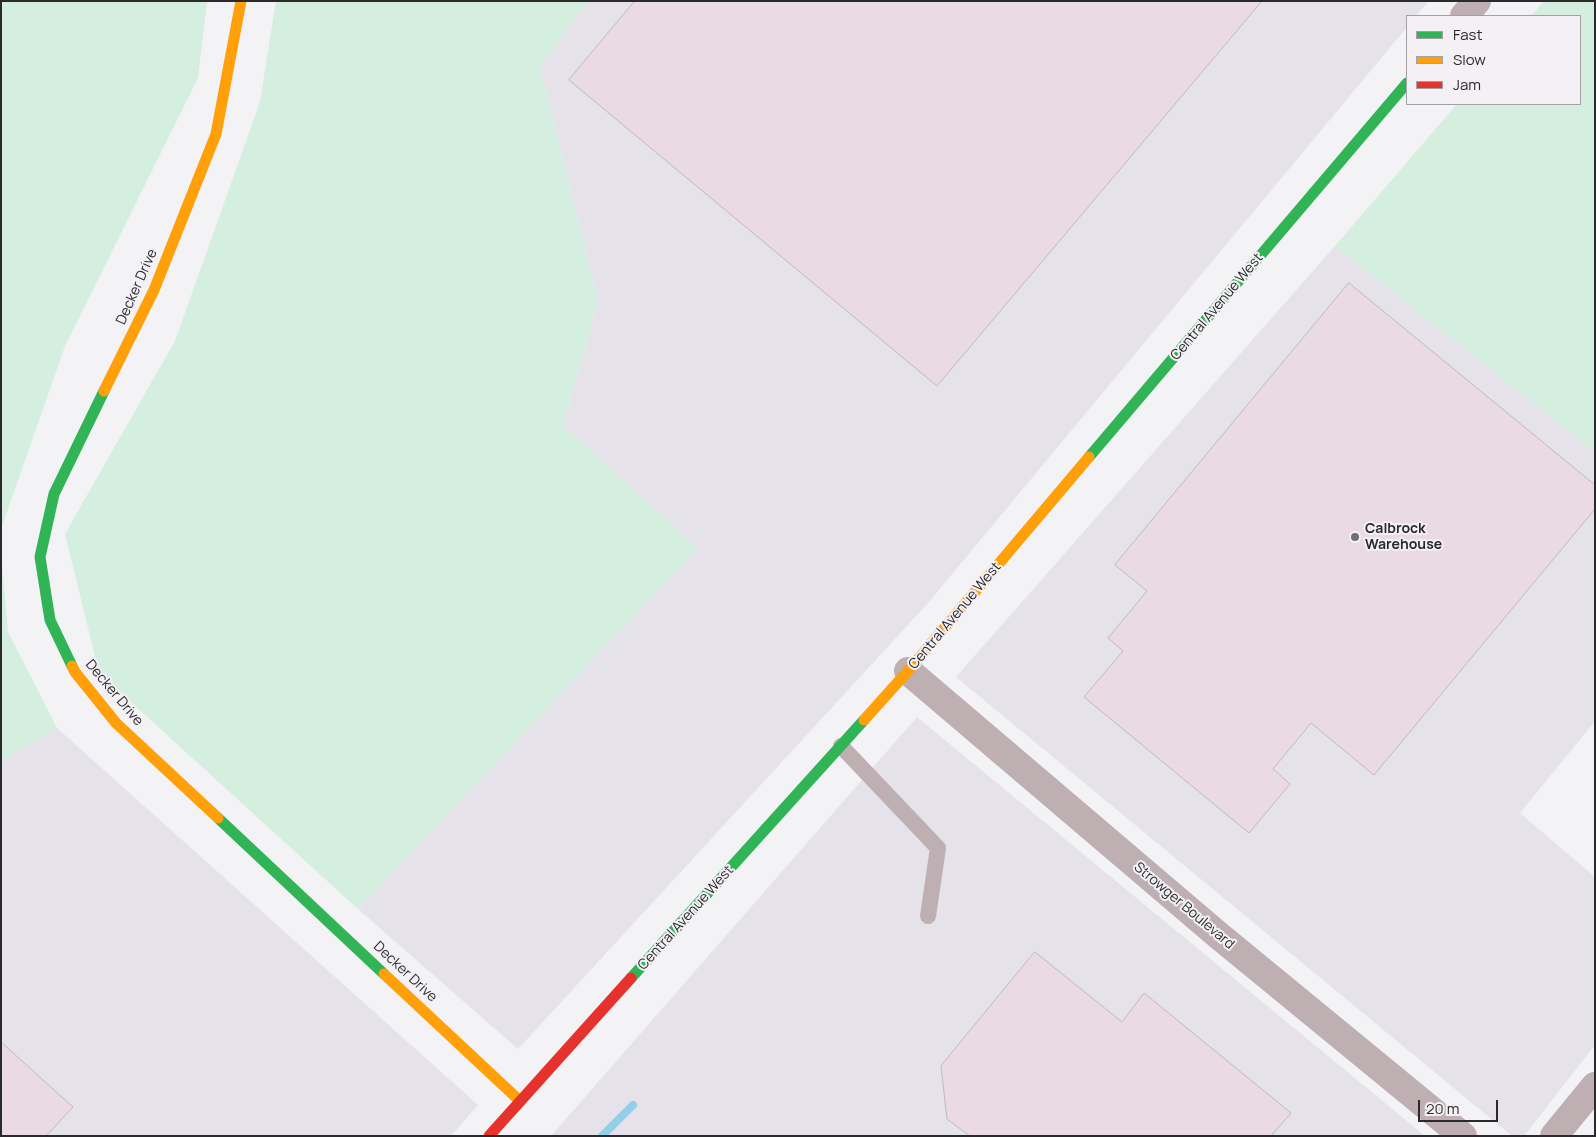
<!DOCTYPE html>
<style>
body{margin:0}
#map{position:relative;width:1596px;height:1137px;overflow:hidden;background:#f3f2f4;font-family:Manrope,sans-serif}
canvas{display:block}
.frame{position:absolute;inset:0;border:2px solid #2a292b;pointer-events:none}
.legend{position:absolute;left:1406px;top:15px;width:175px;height:90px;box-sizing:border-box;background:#f3f1f5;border:1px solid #a3a1a4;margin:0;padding:6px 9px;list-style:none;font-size:15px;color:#2a292b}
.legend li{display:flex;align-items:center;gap:10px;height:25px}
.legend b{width:25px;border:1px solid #a3a1a4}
.scale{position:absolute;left:1418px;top:1100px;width:80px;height:22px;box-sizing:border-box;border:2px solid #2a292b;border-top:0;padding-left:6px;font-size:15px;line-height:18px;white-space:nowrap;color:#2a292b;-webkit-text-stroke:4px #f3f1f5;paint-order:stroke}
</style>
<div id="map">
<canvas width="1596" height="1137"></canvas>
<div class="frame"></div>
<ul class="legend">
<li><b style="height:6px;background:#30b455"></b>Fast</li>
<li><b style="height:6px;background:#ff9f0a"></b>Slow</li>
<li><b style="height:6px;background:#e5322d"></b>Jam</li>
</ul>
<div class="scale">20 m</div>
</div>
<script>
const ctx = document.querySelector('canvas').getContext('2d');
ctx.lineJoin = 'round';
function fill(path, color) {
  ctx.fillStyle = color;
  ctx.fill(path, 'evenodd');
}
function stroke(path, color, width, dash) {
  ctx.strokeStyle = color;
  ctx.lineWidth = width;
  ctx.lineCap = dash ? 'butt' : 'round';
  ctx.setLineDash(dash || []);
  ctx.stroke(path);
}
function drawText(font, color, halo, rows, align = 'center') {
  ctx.font = font + ' Manrope,sans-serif';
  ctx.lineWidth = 4;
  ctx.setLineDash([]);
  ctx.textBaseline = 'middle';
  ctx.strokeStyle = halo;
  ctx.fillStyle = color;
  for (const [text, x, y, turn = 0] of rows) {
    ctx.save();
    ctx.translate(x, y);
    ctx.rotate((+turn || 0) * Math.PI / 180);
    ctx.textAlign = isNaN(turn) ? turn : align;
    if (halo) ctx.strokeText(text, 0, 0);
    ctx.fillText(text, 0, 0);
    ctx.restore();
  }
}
fill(new Path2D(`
 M588,1H1429L1416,16H1407V27L928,603L518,1049L358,909L698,548L563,426L598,301L540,66Z
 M1335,246L1595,452V721L1520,813L1595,877V1045L1524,1136H1512L956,677Z
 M917,717L1425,1136H551Z
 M57,728L478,1105L451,1136H1V761Z`), '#e5e2e9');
fill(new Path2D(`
 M1,1H207L198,78L65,346L1,529Z
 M276,1H588L540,66L598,301L563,426L698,548L358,909L99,673L65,534L175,341L260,102Z
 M1544,1H1595V452L1335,246L1457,104H1580V16H1531Z
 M1,553L8,632L57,728L1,761Z`), '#d4eee0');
stroke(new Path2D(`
 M602,1136L633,1105`), '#94cee7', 8);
const building = new Path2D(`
 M635,1H1262L937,386L569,80Z
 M1349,283L1595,485V509L1374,775L1311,723L1273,769L1290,784L1249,833L1084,697L1123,651L1108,638L1147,591L1115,565Z
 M1035,952L1122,1022L1144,993L1291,1113L1271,1136H970L947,1119L941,1066Z
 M1,1042L73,1107L46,1136H1Z`);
fill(building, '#eadbe2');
stroke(building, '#bdbcbd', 1);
stroke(new Path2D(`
 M841,746L938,848L928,916`), '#beb0b2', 16);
stroke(new Path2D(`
 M1464,16L1477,1
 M908,671L1218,935L1463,1136
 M1554,1136L1595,1086`), '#beb0b2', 28);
stroke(new Path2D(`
 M1089,457L1407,83
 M72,666L50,620L40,557L54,494L104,391
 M218,818L384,974
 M631,978L864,720`), '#30b455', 11);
stroke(new Path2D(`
 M104,391L154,290L216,134L241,1
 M72,666L75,672L116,723L218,818
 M864,720L908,671L1089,457
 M384,974L520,1101`), '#ff9f0a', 11);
stroke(new Path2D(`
 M489,1136L631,978`), '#e5322d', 11);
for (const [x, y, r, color] of [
 [1355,537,5,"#706f71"]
]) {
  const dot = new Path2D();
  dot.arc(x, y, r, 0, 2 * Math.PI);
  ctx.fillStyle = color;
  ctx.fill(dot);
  stroke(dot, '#f3f1f5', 2);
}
drawText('14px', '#2a292b', '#f3f1f5', [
 ["Decker Drive",137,287,-66],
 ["Central Avenue West",1217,307,-50],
 ["Central Avenue West",955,616,-50],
 ["Decker Drive",114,693,50],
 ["Strowger Boulevard",1184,906,40],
 ["Central Avenue West",686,918,-48],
 ["Decker Drive",405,972,43]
]);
drawText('bold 14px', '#2a292b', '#f3f1f5', [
 ["Calbrock",1365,529],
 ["Warehouse",1365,545]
], 'left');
</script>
